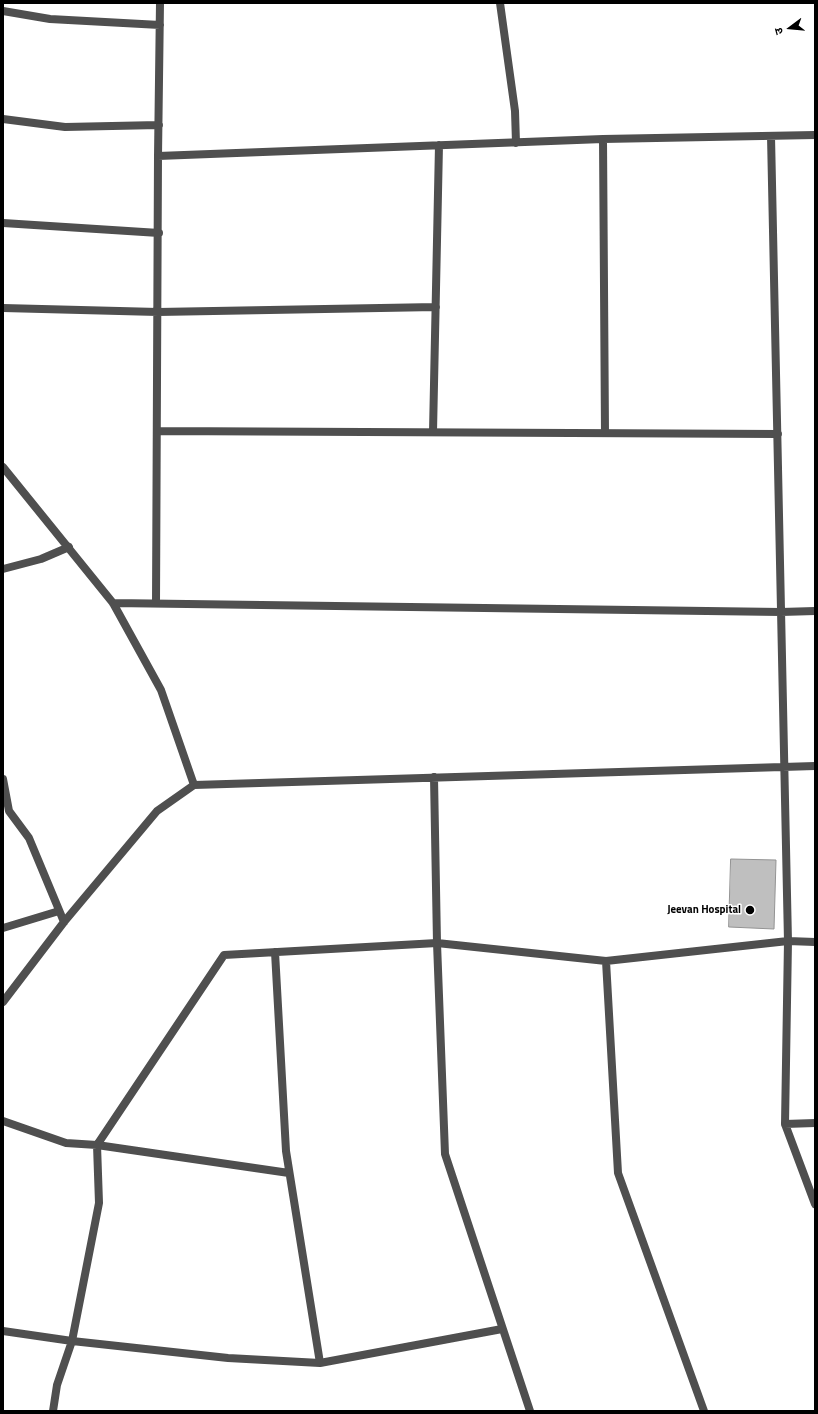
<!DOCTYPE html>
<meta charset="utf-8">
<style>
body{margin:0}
#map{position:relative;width:818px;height:1414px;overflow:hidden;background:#fff;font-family:"Titillium Web","Noto Sans Devanagari",sans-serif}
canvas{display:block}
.frame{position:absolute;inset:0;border:4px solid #000;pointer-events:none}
.north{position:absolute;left:770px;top:8px;width:40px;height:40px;-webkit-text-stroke:3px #fff;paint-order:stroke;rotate:254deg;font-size:11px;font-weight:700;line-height:16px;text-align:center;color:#000}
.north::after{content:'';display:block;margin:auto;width:14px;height:18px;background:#000;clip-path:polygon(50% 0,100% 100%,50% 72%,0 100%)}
</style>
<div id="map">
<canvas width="818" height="1414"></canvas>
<div class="frame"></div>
<div class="north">उ</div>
</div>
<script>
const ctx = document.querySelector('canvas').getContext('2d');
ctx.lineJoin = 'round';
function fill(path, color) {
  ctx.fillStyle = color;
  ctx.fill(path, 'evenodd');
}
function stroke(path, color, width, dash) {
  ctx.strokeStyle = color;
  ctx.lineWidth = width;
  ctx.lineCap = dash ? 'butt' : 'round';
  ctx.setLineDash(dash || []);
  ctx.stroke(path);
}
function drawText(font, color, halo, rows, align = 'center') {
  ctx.font = font + ' "Titillium Web",sans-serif';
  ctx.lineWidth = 3;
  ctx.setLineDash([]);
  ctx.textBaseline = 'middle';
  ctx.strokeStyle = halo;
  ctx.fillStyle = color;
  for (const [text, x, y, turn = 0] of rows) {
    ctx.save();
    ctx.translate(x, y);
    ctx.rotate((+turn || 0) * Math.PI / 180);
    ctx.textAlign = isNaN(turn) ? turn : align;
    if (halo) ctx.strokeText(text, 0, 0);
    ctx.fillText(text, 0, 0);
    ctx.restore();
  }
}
const building = new Path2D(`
 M731,859L776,860L774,929L729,927Z`);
fill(building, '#bfbfbf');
stroke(building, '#939393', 1);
stroke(new Path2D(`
 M500,3L515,111L516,143
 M3,11L50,19L160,25
 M3,119L65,127L159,125
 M771,136L788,941L785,1124L815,1204
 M603,139L605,433
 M158,156L603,139L815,135
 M3,223L159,233
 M3,308L158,312L436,307
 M157,431L778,434
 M433,432L439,145
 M3,467L113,603L161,690L194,785L815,766
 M3,569L41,559L69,547
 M156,602L158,156L160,3
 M113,603L781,612L815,611
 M434,777L437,943L445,1154L530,1411
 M3,779L9,811L29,838L64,922
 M3,928L59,911
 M275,952L286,1151L320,1363
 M606,961L618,1173L704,1411
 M3,1002L64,922L157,811L194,785
 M3,1121L66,1143L97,1145L289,1173
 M785,1124L815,1123
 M3,1331L72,1341L99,1203L97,1145L224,955L437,943L606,961L788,941L815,942
 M53,1411L57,1385L72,1341L228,1358L320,1363L502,1329`), '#4f4f4f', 8);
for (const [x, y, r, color] of [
 [750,910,5,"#000"]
]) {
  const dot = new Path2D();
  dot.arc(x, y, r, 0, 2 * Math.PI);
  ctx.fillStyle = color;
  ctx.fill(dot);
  stroke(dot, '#fff', 1.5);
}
drawText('bold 11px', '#000', '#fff', [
 ["Jeevan Hospital",741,910]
], 'right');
</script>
